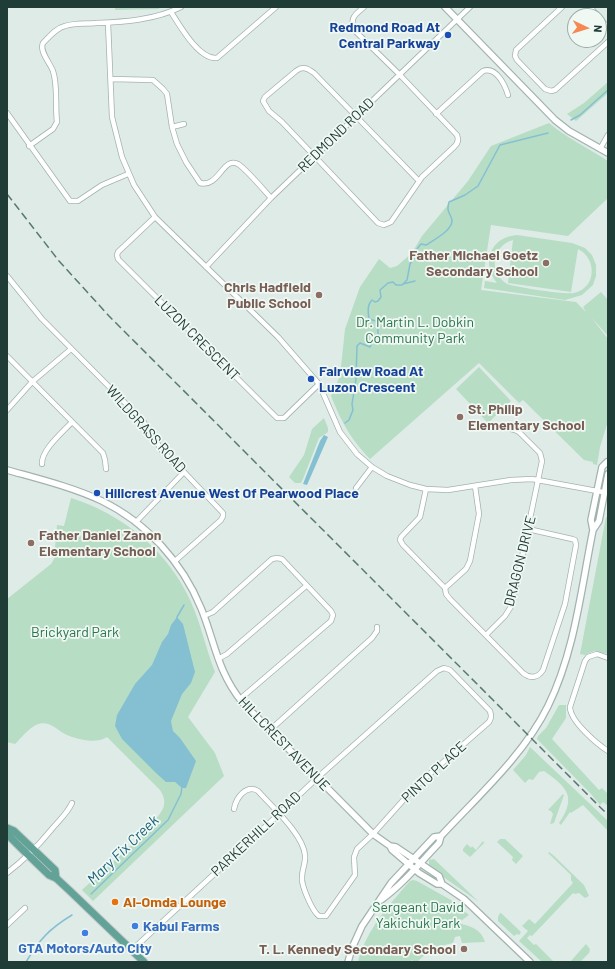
<!DOCTYPE html>
<style>
body{margin:0}
#map{position:relative;width:615px;height:969px;overflow:hidden;background:#dfebe7;font-family:Barlow,sans-serif}
canvas{display:block}
.frame{position:absolute;inset:0;border:8px solid #203c37;pointer-events:none}
.north{position:absolute;left:567px;top:8px;width:40px;height:40px;box-sizing:border-box;background:#f0f8f4;border:1px solid #9dada8;border-radius:50%;rotate:94deg;font-size:11px;font-weight:700;line-height:16px;text-align:center;color:#203c37}
.north::after{content:'';display:block;margin:auto;width:14px;height:18px;background:#f68952;clip-path:polygon(50% 0,100% 100%,50% 72%,0 100%)}
</style>
<div id="map">
<canvas width="615" height="969"></canvas>
<div class="frame"></div>
<div class="north">N</div>
</div>
<script>
const ctx = document.querySelector('canvas').getContext('2d');
ctx.lineJoin = 'round';
function fill(path, color) {
  ctx.fillStyle = color;
  ctx.fill(path, 'evenodd');
}
function stroke(path, color, width, dash) {
  ctx.strokeStyle = color;
  ctx.lineWidth = width;
  ctx.lineCap = dash ? 'butt' : 'round';
  ctx.setLineDash(dash || []);
  ctx.stroke(path);
}
function drawText(font, color, halo, rows, align = 'center') {
  ctx.font = font + ' Barlow,sans-serif';
  ctx.lineWidth = 3.5;
  ctx.setLineDash([]);
  ctx.textBaseline = 'middle';
  ctx.strokeStyle = halo;
  ctx.fillStyle = color;
  for (const [text, x, y, turn = 0] of rows) {
    ctx.save();
    ctx.translate(x, y);
    ctx.rotate((+turn || 0) * Math.PI / 180);
    ctx.textAlign = isNaN(turn) ? turn : align;
    if (halo) ctx.strokeText(text, 0, 0);
    ctx.fillText(text, 0, 0);
    ctx.restore();
  }
}
fill(new Path2D(`
 M115,7H160L159,9L115,10Z
 M608,82V93L576,121L567,114L584,103Z
 M549,123C567,138 588,148 608,161V198L568,236L491,225L481,290L576,302L586,312L583,307L601,292L608,300V336L591,317L608,339V421L600,447L597,465L593,464V462L584,460L523,400L519,403L479,363L370,459C350,438 342,423 331,396L340,376L345,329L360,287L379,259L390,268L397,266L412,253L422,236L468,181L491,146Z
 M517,235L572,243L585,248L592,255L596,265V276L593,285L582,295L565,300L484,288L485,281L497,283C481,263 490,237 517,235ZM513,240L508,283L571,292L578,249C597,258 597,288 574,293C566,295 515,287 507,284C488,272 492,246 513,240Z
 M479,367L511,401L488,423L456,389Z
 M324,418L328,428V432L319,438L303,479L301,483H295L289,477L304,455L312,429Z
 M71,498C123,514 169,552 191,602C201,624 206,649 215,672L188,717L215,753L224,776L93,901L82,890C97,876 162,821 164,805C165,799 163,795 160,790L107,737C96,744 80,740 67,735C57,731 49,719 36,725C28,729 21,738 15,744L7,742V599L51,564L54,559L57,525L64,526Z
 M606,517L608,518V654L594,651L585,655L580,654Z
 M559,705H566V718L552,739L599,790L602,788L608,794V806L603,802L600,805L591,794L537,739L538,736L546,728Z
 M530,747L608,821V831L583,805L571,813L570,812L561,825L559,823C577,797 567,787 544,771L539,772L533,780L529,779L525,783L513,770L526,755Z
 M563,794L564,795L554,823L550,824L553,814L551,811L548,810Z
 M500,839H505L523,856L516,864L512,860L513,857L497,842Z
 M483,841L484,843L470,857L463,851V849L467,844L471,848L472,846L476,850Z
 M549,852L553,855L584,885L589,896L585,898L579,893L575,894L573,893L532,936L530,935L527,938L534,945L536,944L554,962H542L519,941L528,931L522,926L529,919L535,924L573,883L571,880V875L548,853Z
 M434,859L479,902L429,867V860Z
 M413,880L417,881L451,900L469,915L458,923C471,926 481,929 485,942L462,943L460,936L455,937L453,943L432,948L417,962H414L412,960L409,962H358C366,930 389,905 410,881Z
 M500,913H501L521,932L519,935L517,934L514,936L498,921V917Z
 M586,944L590,949L589,953L580,962H570Z`), '#b7ddc5');
fill(new Path2D(`
 M324,435L328,437L307,485L303,484L320,441Z
 M177,617L183,624L195,672L191,683L182,694L171,721L173,731L180,738L196,761L186,788H182L175,782H166L156,773L122,739L115,726L117,715L135,684L152,665L162,642L168,634L171,625Z`), '#85c0d2');
stroke(new Path2D(`
 M571,120L580,115L608,90
 M403,284L415,281
 M345,423L349,420L353,410L352,404L356,379L357,346L360,343L370,347L372,343L378,338V331L376,321L369,319C368,312 367,305 372,300L375,302L378,301L381,297L380,290L388,283L393,282L396,285H402L407,280L410,264L415,257L417,249L421,244L426,245C434,240 453,230 452,220C450,212 446,212 449,202L465,195L478,186L500,145L548,133
 M177,617L184,605
 M91,894L168,820L181,794L182,786
 M26,962C40,939 49,929 72,915`), '#85c0d2', 1.5);
const minor = new Path2D(`
 M364,7C355,15 351,16 353,29L399,74L457,135C459,140 458,143 455,146L422,177L391,222L384,225L378,223L282,122L269,111L263,101L265,97L296,71C303,66 307,68 314,73L419,181
 M562,7L516,50L515,56L517,60L545,89L551,91L555,90L608,42
 M590,7L598,16
 M171,12C180,26 199,60 217,58L276,7
 M599,17L608,28
 M108,23L112,117L122,157L134,185L155,217L278,337L319,384L340,432L357,454L372,467L387,476L410,485L426,489L448,490L511,480L532,479L608,493
 M111,79L153,80L163,89L167,94L172,127L177,144L186,162L200,183C219,188 223,156 238,164C246,169 263,189 271,198
 M7,113L70,201H78L102,185L128,174
 M436,114L483,71C496,66 505,85 508,95
 M172,127L184,124
 M29,146L53,129L57,122C55,106 58,86 53,71C50,63 39,51 43,43C49,37 56,28 65,26C74,23 86,24 96,23C124,22 155,20 181,7
 M600,149L608,135
 M155,217L118,252L117,255L118,259L277,418H284L319,384
 M206,267L271,198L470,7
 M7,276L42,319L143,421L163,452L184,472L223,513V516L221,520L175,561
 M7,356L103,453L105,460L106,469
 M7,410L32,382L71,349
 M42,464C41,450 63,432 72,422
 M475,486L479,514L470,561L466,569L445,588L446,594L450,599L523,673C530,679 538,678 543,670L565,604L576,545L575,540L572,539L528,529
 M356,488L372,467
 M426,489L420,517L401,537L400,540L403,545L445,588
 M136,522L184,472
 M204,616L213,612L272,559L277,558L282,559L331,611L333,615L331,621L240,699
 M486,635L505,616L512,605L542,461L540,453L519,432L515,430L507,428
 M608,658L597,654L588,657L585,661L570,707C570,721 597,744 608,751
 M218,659L227,654L306,586
 M269,731L372,638L377,631V627
 M7,873C24,860 38,846 51,830C59,820 67,814 72,803
 M7,925L25,908
 M132,950L279,814L317,778L437,671L444,668L450,670L490,711C491,715 492,717 489,722L416,786L373,834L357,849L354,857L355,875L326,916H319C312,911 301,885 302,877C302,869 306,863 305,855C303,834 272,807 258,791C246,784 236,798 234,809`);
const tertiary = new Path2D(`
 M445,7L555,120L569,131L608,153
 M7,470C39,479 72,487 102,501C147,523 182,562 201,608C215,642 217,671 242,702L373,834L390,846L392,850L419,873L437,884H442L464,899L530,962
 M593,530L591,520L602,467L607,462
 M390,846L396,847L439,876L442,884
 M381,900C403,884 420,863 439,843L441,836C478,796 524,755 548,706C575,651 581,589 593,530L599,521L608,474
 M348,962L352,948L362,926L391,883L434,837L441,836`);
const primary = new Path2D(`
 M7,828L14,831L55,870L56,878
 M9,830L10,837L21,848L49,875L56,878L70,891L144,962`);
stroke(minor, '#a2b3af', 6);
stroke(tertiary, '#a2b3af', 8);
stroke(primary, '#c1c8c7', 9);
stroke(minor, '#fff', 4.5);
stroke(tertiary, '#fff', 5.5);
stroke(primary, '#62a297', 7);
stroke(new Path2D(`
 M7,194L59,261L109,316L608,815`), '#5a7872', 1.5, [8, 4]);
for (const [x, y, r, color] of [
 [448,35,4,"#1a4fb4"],
 [546,263,4,"#8d6e63"],
 [319,295,4,"#8d6e63"],
 [311,379,4,"#1a4fb4"],
 [460,417,4,"#8d6e63"],
 [97,493,4,"#1a4fb4"],
 [31,543,4,"#8d6e63"],
 [115,902,4,"#e8710a"],
 [135,926,4,"#3f7fe0"],
 [85,933,4,"#3f7fe0"],
 [464,949,4,"#8d6e63"]
]) {
  const dot = new Path2D();
  dot.arc(x, y, r, 0, 2 * Math.PI);
  ctx.fillStyle = color;
  ctx.fill(dot);
  stroke(dot, '#f0f8f4', 1.5);
}
drawText('bold 14px', '#164399', '#f0f8f4', [
 ["Redmond Road At",440,27,"right"],
 ["Central Parkway",440,43,"right"],
 ["Fairview Road At",319,371],
 ["Luzon Crescent",319,387],
 ["Hillcrest Avenue West Of Pearwood Place",105,493]
], 'left');
drawText('14px', '#203c37', '#f0f8f4', [
 ["REDMOND ROAD",336,135,-44],
 ["LUZON CRESCENT",197,338,45],
 ["WILDGRASS ROAD",146,429,48],
 ["DRAGON DRIVE",520,561,-76],
 ["HILLCREST AVENUE",284,744,46],
 ["PINTO PLACE",434,772,-43],
 ["PARKERHILL ROAD",256,834,-43]
]);
drawText('bold 14px', '#785e54', '#f0f8f4', [
 ["Father Michael Goetz",538,255],
 ["Secondary School",538,271],
 ["Chris Hadfield",311,287],
 ["Public School",311,303],
 ["St. Philip",468,409,"left"],
 ["Elementary School",468,425,"left"],
 ["Father Daniel Zanon",39,535,"left"],
 ["Elementary School",39,551,"left"],
 ["T. L. Kennedy Secondary School",456,949]
], 'right');
drawText('14px', '#29744c', '#f0f8f4', [
 ["Dr. Martin L. Dobkin",415,322],
 ["Community Park",415,338],
 ["Brickyard Park",75,632],
 ["Sergeant David",418,907],
 ["Yakichuk Park",418,923]
]);
drawText('bold 14px', '#c56008', '#f0f8f4', [
 ["Al-Omda Lounge",123,902]
], 'left');
drawText('bold 14px', '#366cbe', '#f0f8f4', [
 ["Kabul Farms",143,926],
 ["GTA Motors/Auto City",85,948,"center"]
], 'left');
drawText('italic 15px', '#186079', '#f0f8f4', [
 ["Mary Fix Creek",123,850,-44]
]);
</script>
